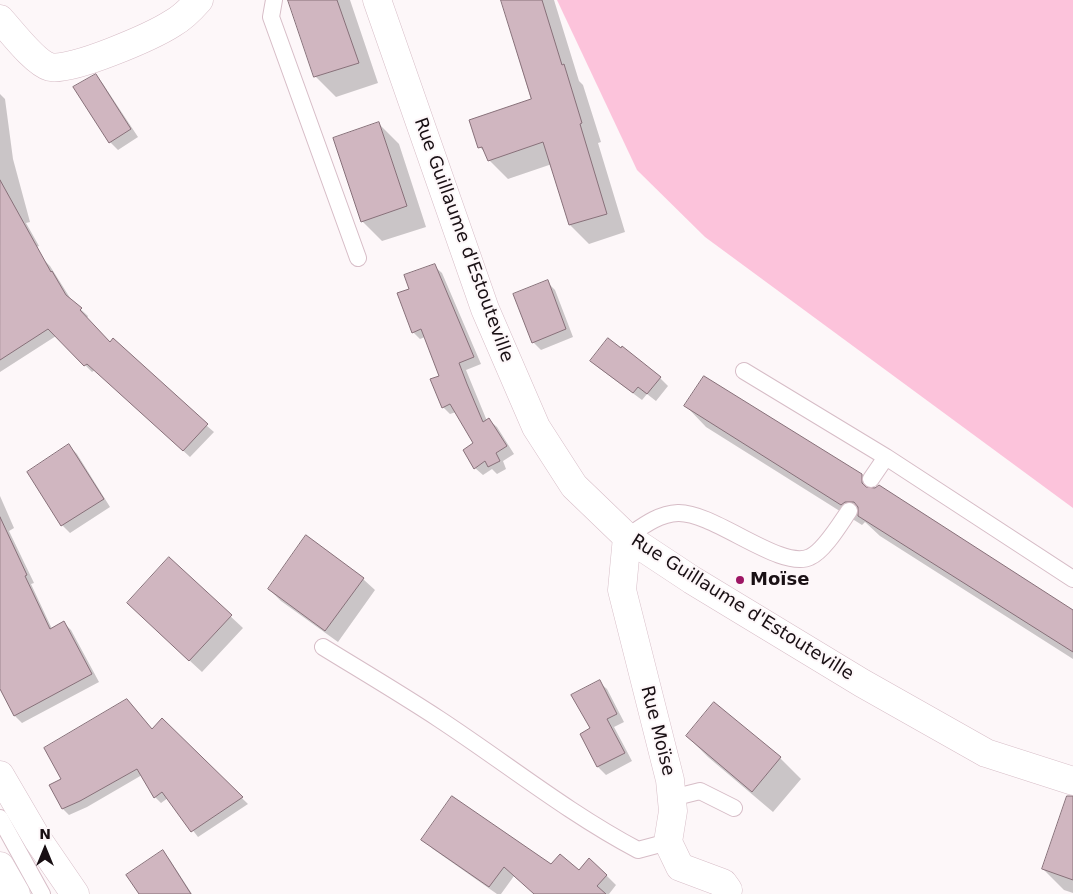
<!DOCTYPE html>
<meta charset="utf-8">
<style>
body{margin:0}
#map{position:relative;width:1073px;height:894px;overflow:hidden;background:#fdf7f9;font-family:"DejaVu Sans",sans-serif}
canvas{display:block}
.north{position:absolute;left:20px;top:824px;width:50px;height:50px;-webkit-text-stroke:4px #fdf7f9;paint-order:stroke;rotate:0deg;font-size:14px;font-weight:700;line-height:20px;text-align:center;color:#191014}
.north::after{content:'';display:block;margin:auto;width:18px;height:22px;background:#191014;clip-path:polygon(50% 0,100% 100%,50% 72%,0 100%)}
</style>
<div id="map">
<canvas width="1073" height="894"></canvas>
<div class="north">N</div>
</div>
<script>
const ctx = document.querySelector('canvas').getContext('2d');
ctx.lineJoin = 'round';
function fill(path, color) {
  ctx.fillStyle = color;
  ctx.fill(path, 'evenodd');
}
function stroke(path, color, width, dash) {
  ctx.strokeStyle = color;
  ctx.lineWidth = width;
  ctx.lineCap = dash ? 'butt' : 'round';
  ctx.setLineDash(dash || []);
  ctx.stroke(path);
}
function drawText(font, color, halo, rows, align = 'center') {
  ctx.font = font + ' "DejaVu Sans",sans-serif';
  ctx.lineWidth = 4;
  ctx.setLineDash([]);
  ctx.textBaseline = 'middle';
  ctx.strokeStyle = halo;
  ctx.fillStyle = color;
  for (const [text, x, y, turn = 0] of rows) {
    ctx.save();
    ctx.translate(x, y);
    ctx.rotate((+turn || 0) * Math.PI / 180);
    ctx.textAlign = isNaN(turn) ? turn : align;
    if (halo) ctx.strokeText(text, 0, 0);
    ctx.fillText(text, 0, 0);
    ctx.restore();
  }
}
fill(new Path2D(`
 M557,0H1073V508L705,237L637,170Z`), '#fcc3db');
fill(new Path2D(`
 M290,0H350L378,83L336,97L315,76Z
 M502,0H554L579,81L583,85L601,142L598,143L625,232L589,244L570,225L552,164L508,179L489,160L487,155L480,147L533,100Z
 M96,76L103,84L138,137L118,150L110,142L75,87Z
 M0,94L5,99L13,159L30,222L26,223L39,246L0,259Z
 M379,124L399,144L426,227L382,241L362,221Z
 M43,259L50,266L72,301L88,316L87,318L111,343L214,432L190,457L95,370L92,372L56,336L0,372V286Z
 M434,266L442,273L481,364L466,370L487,421L489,420L497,427L514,454L503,461L506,469L497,474L492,469L483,475L475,468V443L456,412L450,414L443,407L440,377L425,337L420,339L413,332L411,290Z
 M547,282L555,290L573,337L541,350L533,342Z
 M591,361L660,378L668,386L656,401L647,394L642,400L599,368Z
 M686,406L862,475L876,489L1073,611V659L880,536L865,522L862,525L706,427Z
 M69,446L77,454L110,507L70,533L62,525L28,472Z
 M0,496L14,528L9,531L34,583L31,584L52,629L64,623L71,630L99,682L22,723L15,716L0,686Z
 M169,559L243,628L202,672L140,615Z
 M363,579L375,590L338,642L281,601L269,589Z
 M599,682L607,689L624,722L614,727L632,761L606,775L598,767L581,734L591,729Z
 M714,704L780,758L801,779L773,812L708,757L687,736Z
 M162,720L248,804L198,837L168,798L161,803L155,797L142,775L87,807L69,815L63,809L50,785L152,730Z
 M1073,835V893L1064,890L1043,869Z
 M423,839L579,872L606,875L616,885L609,894H535L514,876L501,894H497L433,849Z
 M163,852L170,860L192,894H140Z`), '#0003');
const building = new Path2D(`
 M288,0H337L359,63L314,77Z
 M501,0H542L562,65L564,64L582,123L580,124L607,214L569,225L543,142L488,161L482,147L478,148L469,120L531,99Z
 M96,74L131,129L109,143L73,87Z
 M379,122L407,206L361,222L333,138Z
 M0,180L51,272L52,271L66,295L82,308L80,310L110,342L113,338L208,424L183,451L87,364L84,366L48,329L0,360Z
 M435,264L474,357L459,363L467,384L483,422L489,418L507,446L496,453L500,461L488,467L485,461L474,469L463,450L473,443L450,404L442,408L430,379L439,376L421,329L412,333L397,293L409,289L404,275Z
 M548,280L566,329L532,343L513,294Z
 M608,338L621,348L622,346L661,377L647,394L638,387L633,393L590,361Z
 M704,376L862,474V483L866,487L875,488L879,485L1073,610V652L858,516V507L854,502H845L841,505L684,406Z
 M69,444L104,499L61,526L27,472Z
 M0,517L27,575L25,576L50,629L64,621L92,674L14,716L0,689Z
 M306,535L364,578L325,631L268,589Z
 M169,557L232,615L189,661L127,603Z
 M600,680L617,714L607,719L625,753L597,767L580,734L590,728L571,695Z
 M127,699L152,729L162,718L243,797L191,832L162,792L154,798L137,769L80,801L62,809L49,785L61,779L44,748Z
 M714,702L781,757L752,792L686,736Z
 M452,796L551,864L560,854L579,870L589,858L607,875L597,886L606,894H534L504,867L489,887L421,840Z
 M1067,796H1073V880L1042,869Z
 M163,850L191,894H139L126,875Z`);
fill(building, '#d0b6c0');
stroke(building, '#877079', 1);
const lane = new Path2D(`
 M274,0L271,17L358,258
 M744,371L886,457L1073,579
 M871,479L886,457
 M627,537C643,526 658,514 678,513C714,512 781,571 810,557C824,551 840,524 849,511
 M323,647C362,671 401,694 439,719C506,763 568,813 638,850L668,842
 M672,798L700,791L734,808
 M0,818L42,894`);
const street = new Path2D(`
 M377,0L485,309L536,427L574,486L627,537L692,580L862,683L986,753L1073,781
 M0,19C11,31 35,63 50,67C71,72 153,36 173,23C182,18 192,8 199,0
 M627,537L622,590L670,780L673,811L668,842L680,867L723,883L728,890L727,894`);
const secondary = new Path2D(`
 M0,775L38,840L75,894
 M0,866L16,894`);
stroke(lane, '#d7bdc7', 18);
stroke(street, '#d7bdc7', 29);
stroke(secondary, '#d7bdc7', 29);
stroke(lane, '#fff', 16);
stroke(street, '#fff', 28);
stroke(secondary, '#fff', 28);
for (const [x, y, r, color] of [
 [740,580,5,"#9d1564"]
]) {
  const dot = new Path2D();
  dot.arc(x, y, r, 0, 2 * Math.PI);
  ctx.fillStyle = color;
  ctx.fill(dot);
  stroke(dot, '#fdf7f9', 2);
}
drawText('18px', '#191014', '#fdf7f9', [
 ["Rue Guillaume d'Estouteville",463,240,70],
 ["Rue Guillaume d'Estouteville",742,608,32],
 ["Rue Moïse",657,731,76]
]);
drawText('bold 18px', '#191014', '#fdf7f9', [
 ["Moïse",750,580]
], 'left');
</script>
